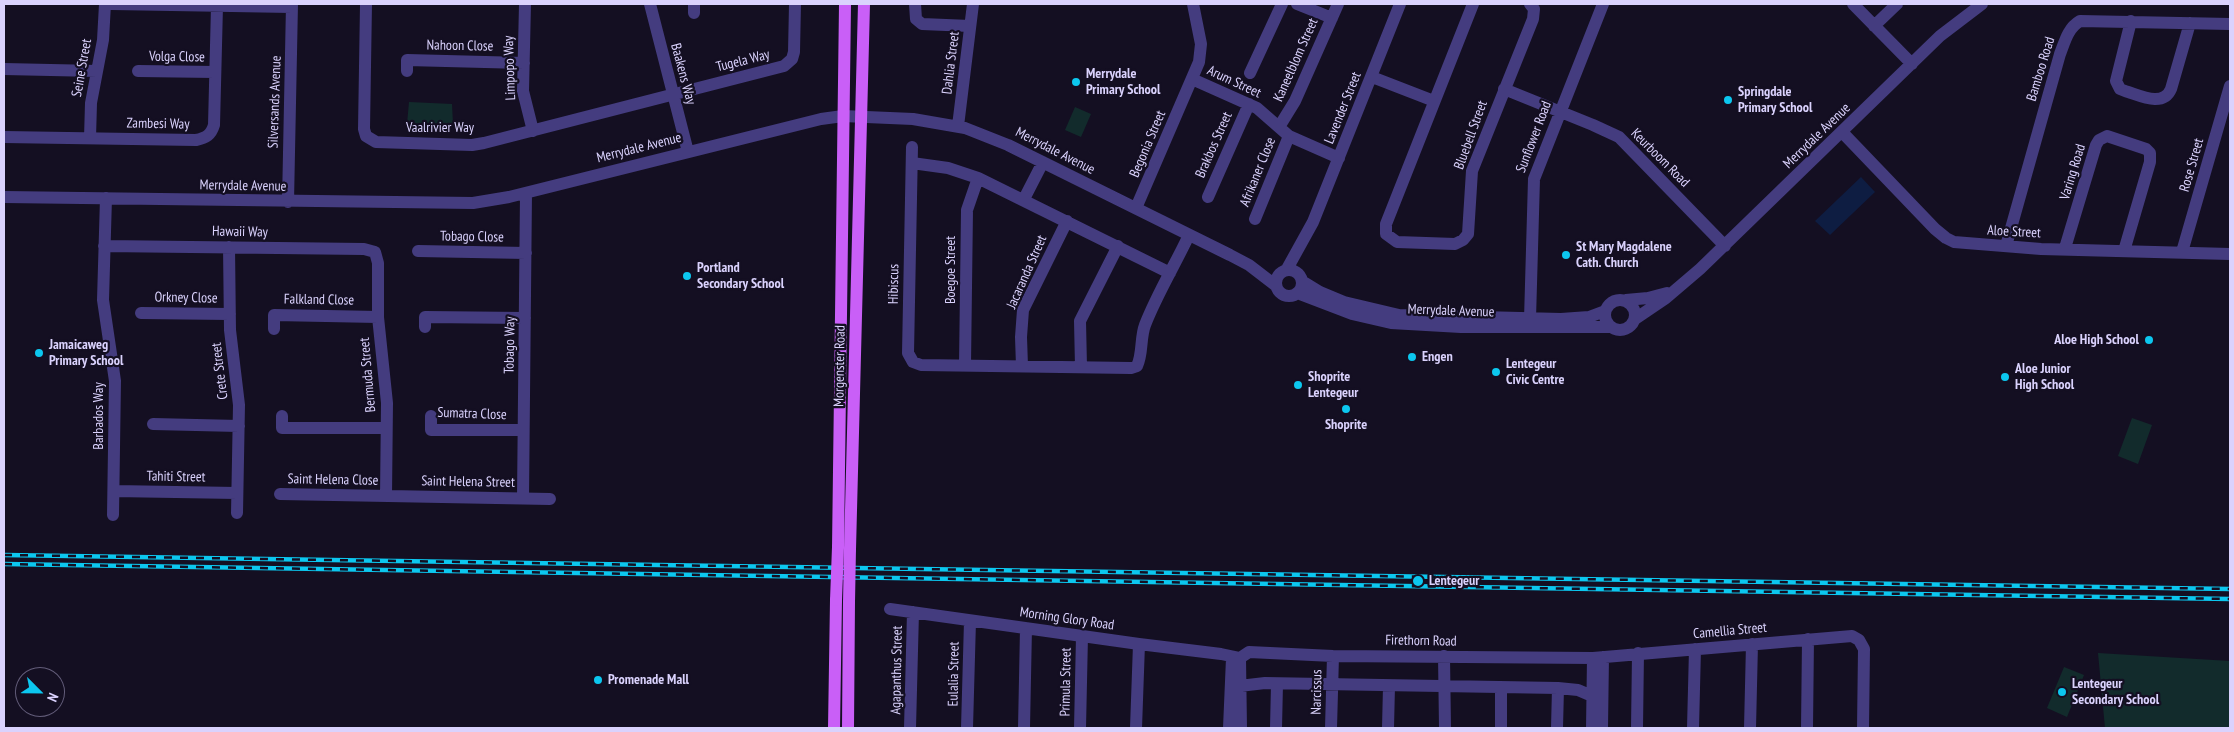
<!DOCTYPE html>
<style>
body{margin:0}
#map{position:relative;width:2234px;height:732px;overflow:hidden;background:#140f22;font-family:"PT Sans Narrow",sans-serif}
canvas{display:block}
.frame{position:absolute;inset:0;border:5px solid #dad2fd;pointer-events:none}
.north{position:absolute;left:15px;top:667px;width:50px;height:50px;box-sizing:border-box;background:#140f22;border:1px solid #635d7a;border-radius:50%;rotate:113deg;font-size:14px;font-weight:700;line-height:20px;text-align:center;color:#dad2fd}
.north::after{content:'';display:block;margin:auto;width:18px;height:22px;background:#0cc7ef;clip-path:polygon(50% 0,100% 100%,50% 72%,0 100%)}
</style>
<div id="map">
<canvas width="2234" height="732"></canvas>
<div class="frame"></div>
<div class="north">N</div>
</div>
<script>
const ctx = document.querySelector('canvas').getContext('2d');
ctx.lineJoin = 'round';
function fill(path, color) {
  ctx.fillStyle = color;
  ctx.fill(path, 'evenodd');
}
function stroke(path, color, width, dash) {
  ctx.strokeStyle = color;
  ctx.lineWidth = width;
  ctx.lineCap = dash ? 'butt' : 'round';
  ctx.setLineDash(dash || []);
  ctx.stroke(path);
}
function drawText(font, color, halo, rows, align = 'center') {
  ctx.font = font + ' "PT Sans Narrow",sans-serif';
  ctx.lineWidth = 4.5;
  ctx.setLineDash([]);
  ctx.textBaseline = 'middle';
  ctx.strokeStyle = halo;
  ctx.fillStyle = color;
  for (const [text, x, y, turn = 0] of rows) {
    ctx.save();
    ctx.translate(x, y);
    ctx.rotate((+turn || 0) * Math.PI / 180);
    ctx.textAlign = isNaN(turn) ? turn : align;
    if (halo) ctx.strokeText(text, 0, 0);
    ctx.fillText(text, 0, 0);
    ctx.restore();
  }
}
fill(new Path2D(`
 M409,102L452,104L453,124H407Z
 M1075,107L1091,114L1081,137L1065,130Z
 M2132,418L2152,425L2138,464L2118,456Z
 M2098,653L2230,661V728H2105Z
 M2064,667L2084,675L2067,717L2047,708Z`), '#122b2c');
fill(new Path2D(`
 M1861,177L1875,192L1830,235L1815,221Z`), '#0e1d42');
stroke(new Path2D(`
 M111,4L292,7
 M366,4L364,129L366,136L376,142L472,145L484,143L784,66L792,59L794,52L795,4
 M525,4L523,91L533,131
 M650,4L688,152
 M915,4L916,19L922,24L970,26
 M1297,4L1332,18
 M1473,4L1386,224V234L1397,242L1455,244L1463,240L1468,234L1472,171L1533,19L1534,9L1530,4
 M1853,4L1912,64
 M694,13V4
 M2131,21L2116,81L2120,89L2125,91C2139,95 2163,108 2171,89L2190,23
 M1874,26L1897,4
 M4,69L97,71
 M138,71L215,72
 M407,71V60L524,63
 M1250,73L1282,4
 M1372,77L1434,101
 M1192,79L1257,108L1289,136L1339,158
 M1504,89L1593,125L1619,137L1725,246
 M958,126L973,4
 M1279,127L1295,101L1338,4
 M1842,132L1935,229L1946,238L1954,242L2041,249L2230,254
 M4,137L196,140C206,138 211,135 214,125L217,6
 M90,138L91,103L103,40L105,4
 M912,147L908,353L913,362L921,365L1131,368L1137,366C1143,354 1140,338 1145,325C1157,294 1175,265 1189,235
 M912,163L948,168L978,178L1170,273
 M4,197L473,203L509,197L821,119L843,116L913,119L965,128L1008,145L1230,255L1249,265L1275,285
 M1208,197L1249,104
 M106,198L103,300L115,381L113,515
 M1024,199L1043,162
 M288,202L292,4
 M1136,208L1199,62L1201,44L1193,4
 M1255,219L1289,136
 M104,246L364,249L375,252L378,263V317L387,403L386,496
 M2006,246L2060,54C2065,41 2068,28 2080,21L2230,24
 M229,247L230,330L239,405L237,513
 M2065,248L2096,145L2099,140L2107,136L2146,149L2150,153V162L2124,251
 M418,251L526,253
 M2182,252L2230,86
 M1287,269L1313,222L1400,4
 M1276 283a13 13 0 1 1 26 0a13 13 0 1 1-26 0Z
 M1302,281L1320,292L1344,302L1399,315L1561,319L1589,317L1605,311
 M1297,293L1352,314L1391,323L1461,327H1610
 M1605 315a15 15 0 1 1 30 0a15 15 0 1 1-30 0Z
 M1626,300L1648,298L1667,293
 M141,313L230,314
 M1530,319L1534,179L1603,4
 M1635,319L1666,298L1700,269L1940,36L1982,4
 M425,327V317L525,318
 M274,329V315L378,317
 M965,365L967,210L978,178
 M1022,366L1021,337L1023,310L1067,221
 M1081,367L1080,321L1118,246
 M282,416V428H386
 M431,416V430H523
 M153,424L239,426
 M114,491L237,493
 M280,494L550,499
 M523,498L526,193
 M890,609L1139,644L1221,654L1240,658
 M1444,656L1445,728
 M1240,658L1249,652L1333,656L1593,658L1852,636L1859,640L1864,649L1863,728
 M1240,658L1241,728
 M1231,687L1265,683L1558,688L1578,690L1592,696H1602
 M910,728L913,612
 M967,728L970,621
 M1024,728L1026,628
 M1080,728L1082,636
 M1136,728L1139,644
 M1229,728L1232,658
 M1276,728L1277,684
 M1331,728L1333,656
 M1388,728L1389,686
 M1501,728V687
 M1557,728L1558,688
 M1592,728L1593,658
 M1602,728L1603,657
 M1637,728L1638,653
 M1693,728L1695,649
 M1750,728L1752,644
 M1807,728L1808,639`), '#443c7f', 12);
stroke(new Path2D(`
 M838,547L845,4
 M850,549L864,4
 M834,728L836,600
 M848,728L849,602`), '#c95ff7', 12);
const rail = new Path2D(`
 M4,555L2230,589
 M4,564L2230,599`);
stroke(rail, '#0cc7ef', 4.5);
stroke(rail, '#140f22', 2.5, [8]);
stroke(new Path2D(`
 M836,600L838,547
 M849,602L850,549`), '#c95ff7', 12);
for (const [x, y, r, color] of [
 [1076,82,5,"#0cc7ef"],
 [1728,100,5,"#0cc7ef"],
 [1566,255,5,"#0cc7ef"],
 [687,276,5,"#0cc7ef"],
 [2149,340,5,"#0cc7ef"],
 [39,353,5,"#0cc7ef"],
 [1412,357,5,"#0cc7ef"],
 [1496,372,5,"#0cc7ef"],
 [2005,377,5,"#0cc7ef"],
 [1298,385,5,"#0cc7ef"],
 [1346,409,5,"#0cc7ef"],
 [1418,581,6,"#0cc7ef"],
 [598,680,5,"#0cc7ef"],
 [2062,692,5,"#0cc7ef"]
]) {
  const dot = new Path2D();
  dot.arc(x, y, r, 0, 2 * Math.PI);
  ctx.fillStyle = color;
  ctx.fill(dot);
  stroke(dot, '#140f22', 2);
}
drawText('14px', '#dad2fd', '#140f22', [
 ["Nahoon Close",460,46,1],
 ["Volga Close",177,57,1],
 ["Kaneelblom Street",1296,60,-66],
 ["Tugela Way",743,61,-14],
 ["Dahlia Street",951,63,-83],
 ["Seine Street",82,68,-80],
 ["Limpopo Way",510,68,-92],
 ["Bamboo Road",2041,69,-73],
 ["Baakens Way",683,74,75],
 ["Arum Street",1234,82,25],
 ["Silversands Avenue",275,102,-88],
 ["Lavender Street",1343,108,-68],
 ["Zambesi Way",158,124,1],
 ["Vaalrivier Way",440,128],
 ["Bluebell Street",1471,135,-70],
 ["Merrydale Avenue",1817,136,-44],
 ["Sunflower Road",1534,137,-69],
 ["Begonia Street",1148,144,-67],
 ["Brakbos Street",1214,145,-66],
 ["Merrydale Avenue",639,148,-14],
 ["Merrydale Avenue",1055,151,27],
 ["Keurboom Road",1660,158,45],
 ["Rose Street",2192,165,-74],
 ["Afrikaner Close",1258,172,-68],
 ["Varing Road",2073,172,-73],
 ["Merrydale Avenue",243,186,1],
 ["Hawaii Way",240,232,1],
 ["Aloe Street",2014,232,3],
 ["Tobago Close",472,237,1],
 ["Boegoe Street",951,270,-90],
 ["Jacaranda Street",1027,272,-66],
 ["Hibiscus",894,284,-89],
 ["Orkney Close",186,298,1],
 ["Falkland Close",319,300,1],
 ["Merrydale Avenue",1451,311,2],
 ["Tobago Way",510,345,-89],
 ["Morgenster Road",840,366,-89],
 ["Crete Street",220,371,-97],
 ["Bermuda Street",368,375,-95],
 ["Sumatra Close",472,414,2],
 ["Barbados Way",99,416,-90],
 ["Tahiti Street",176,477,1],
 ["Saint Helena Close",333,480,1],
 ["Saint Helena Street",468,482,1],
 ["Morning Glory Road",1067,619,8],
 ["Camellia Street",1730,631,-5],
 ["Firethorn Road",1421,641,1],
 ["Agapanthus Street",897,670,-89],
 ["Eulalia Street",954,674,-89],
 ["Primula Street",1066,682,-89],
 ["Narcissus",1317,692,-89]
]);
drawText('bold 14px', '#dad2fd', '#140f22', [
 ["Merrydale",1086,74],
 ["Primary School",1086,90],
 ["Springdale",1738,92],
 ["Primary School",1738,108],
 ["St Mary Magdalene",1576,247],
 ["Cath. Church",1576,263],
 ["Portland",697,268],
 ["Secondary School",697,284],
 ["Aloe High School",2139,340,"right"],
 ["Jamaicaweg",49,345],
 ["Primary School",49,361],
 ["Engen",1422,357],
 ["Lentegeur",1506,364],
 ["Civic Centre",1506,380],
 ["Aloe Junior",2015,369],
 ["High School",2015,385],
 ["Shoprite",1308,377],
 ["Lentegeur",1308,393],
 ["Shoprite",1346,425,"center"],
 ["Lentegeur",1429,581],
 ["Promenade Mall",608,680],
 ["Lentegeur",2072,684],
 ["Secondary School",2072,700]
], 'left');
</script>
